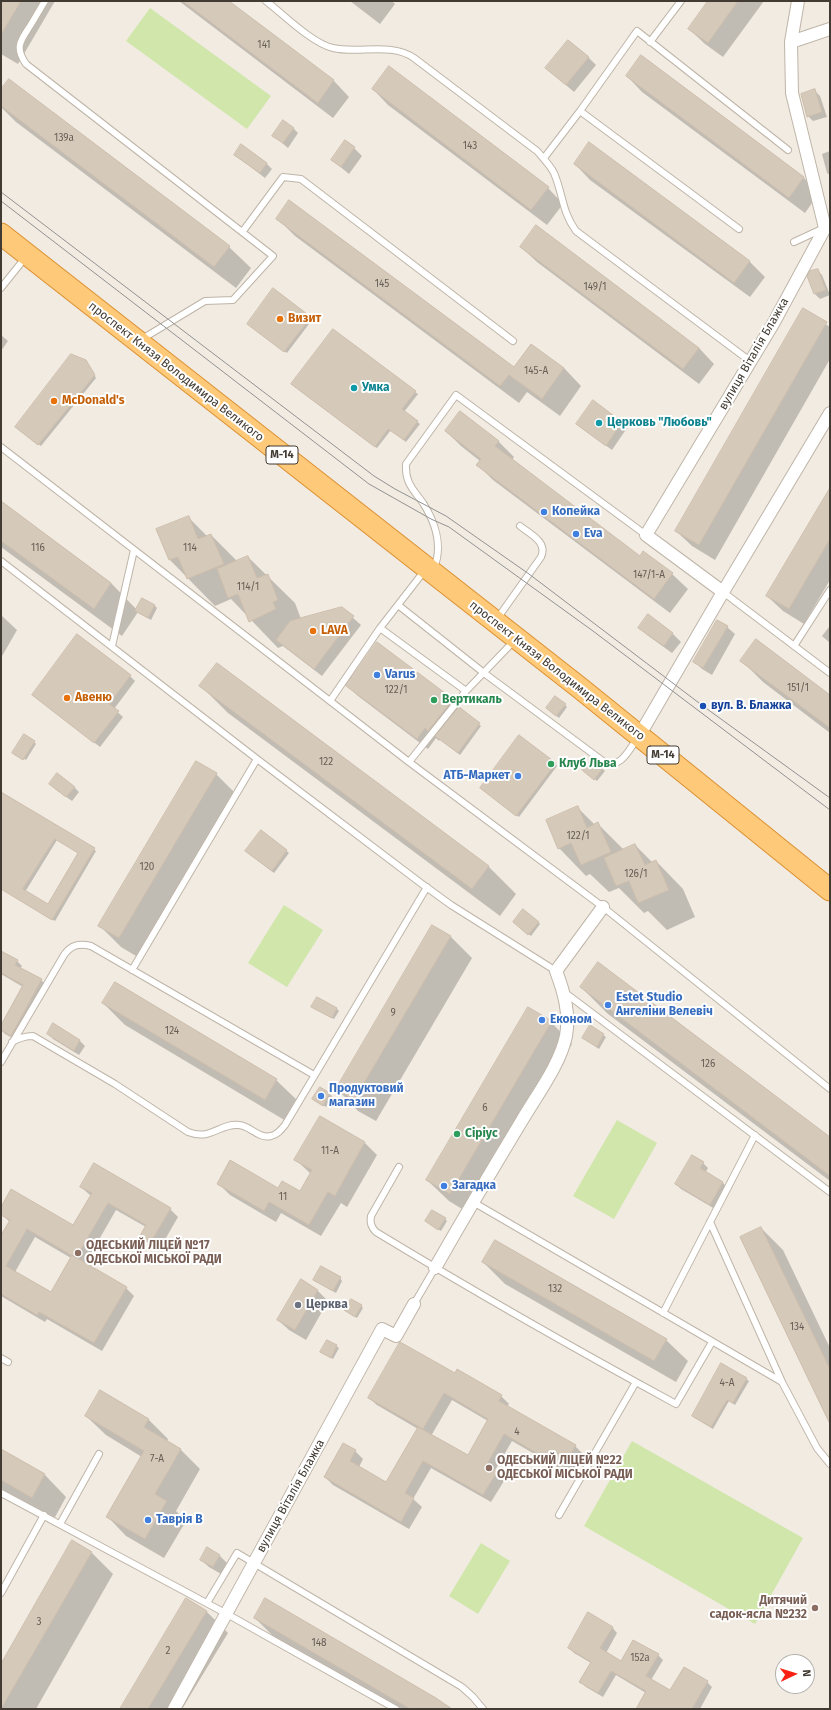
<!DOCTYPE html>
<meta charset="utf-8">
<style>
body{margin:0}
#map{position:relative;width:831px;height:1710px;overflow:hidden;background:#f1ebe2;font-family:"Fira Sans",sans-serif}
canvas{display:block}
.frame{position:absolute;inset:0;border:2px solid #423b33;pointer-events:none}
.north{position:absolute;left:775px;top:1654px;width:40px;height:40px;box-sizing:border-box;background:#fff;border:1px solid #b3b1ad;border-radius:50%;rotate:86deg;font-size:11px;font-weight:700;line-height:16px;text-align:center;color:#423b33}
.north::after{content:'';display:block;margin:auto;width:14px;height:18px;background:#f92111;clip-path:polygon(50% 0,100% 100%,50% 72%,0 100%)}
</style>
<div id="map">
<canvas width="831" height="1710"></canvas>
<div class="frame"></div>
<div class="north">N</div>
</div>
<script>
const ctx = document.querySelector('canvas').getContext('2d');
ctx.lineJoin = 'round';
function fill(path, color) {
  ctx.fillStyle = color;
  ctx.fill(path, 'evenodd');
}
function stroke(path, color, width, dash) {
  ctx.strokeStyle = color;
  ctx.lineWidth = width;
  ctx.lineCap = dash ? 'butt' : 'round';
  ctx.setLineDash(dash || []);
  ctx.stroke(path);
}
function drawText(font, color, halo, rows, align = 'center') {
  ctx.font = font + ' "Fira Sans",sans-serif';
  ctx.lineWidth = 4;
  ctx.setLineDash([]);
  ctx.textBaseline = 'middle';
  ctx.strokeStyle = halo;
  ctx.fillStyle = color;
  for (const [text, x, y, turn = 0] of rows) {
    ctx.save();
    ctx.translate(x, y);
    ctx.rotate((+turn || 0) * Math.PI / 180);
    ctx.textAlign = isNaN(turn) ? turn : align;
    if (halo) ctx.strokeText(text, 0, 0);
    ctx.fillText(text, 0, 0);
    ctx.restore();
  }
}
fill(new Path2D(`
 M150,8L271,96L247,129L126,41Z
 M284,905L323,930L287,987L248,963Z
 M617,1120L657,1143L614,1219L573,1196Z
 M632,1441L803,1538L755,1624L584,1526Z
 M481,1543L510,1561L478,1614L449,1596Z`), '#d0e6aa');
fill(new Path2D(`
 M1,1H55L18,64L1,54Z
 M179,1H228L334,81L349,97L333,118Z
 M350,1H392L395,4L380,24Z
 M709,1H764L723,57L705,44L689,29Z
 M588,57L596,65L574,92L546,68Z
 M641,57L804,178L819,193L805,213L642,92L627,76Z
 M9,81L229,247L251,268L236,288L16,122L1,107V91Z
 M373,89L548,188L563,204L547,225L388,105Z
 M815,91L820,96L827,117L813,121L808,116Z
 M293,128L298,133L288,148L274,136Z
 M590,144L750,262L765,277L750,297L590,180L575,164Z
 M354,148L362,156L349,174L332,160Z
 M830,151V175L827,173L822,154Z
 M235,155L267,164L272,169L265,178Z
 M277,218L514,369L564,368L581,386L560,416L527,392L519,403L295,236Z
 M521,247L699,348L714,364L699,384L537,262Z
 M817,270L822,275L830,295L820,299L815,294Z
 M803,310L830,327V359L715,560L692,546L676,531Z
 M310,317L312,320L287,353L251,326Z
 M1,335L8,341L1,351Z
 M86,361L96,378L41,446L19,429Z
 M295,387L415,392L418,394L404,412L420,424L406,442L391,430L377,448Z
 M593,401L627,428L612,450L577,424Z
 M460,413L499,442L514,457L512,460L640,557L672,574L688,589L670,613L493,480L478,465L480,461L461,446L446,431Z
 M830,490V580L804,624L783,611L767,596Z
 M1,502L111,583L137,610L143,599L155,606L157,608L151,620L138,612L122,636L1,547Z
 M188,517L207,536L211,535L238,562L248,557L295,603L301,619L342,608L361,625L322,676L283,646L278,648L231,599L215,606L170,560Z
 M1,615L17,630L1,658Z
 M648,616L673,634L681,642L672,653L647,635L639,627Z
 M727,627L735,634L712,675L702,669L695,662Z
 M829,627L830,628V643L822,636Z
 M377,644L452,700L481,726L460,755L440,739L439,741L436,738L428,749L358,696L347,685Z
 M741,660L830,696V733L763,682Z
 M217,664L489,867L516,894L500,916L228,713L201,686Z
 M130,676L135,681L114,709L123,717L100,747L33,695Z
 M565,705L567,707L559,718L549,710Z
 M34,742L36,744L26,760L14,753Z
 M592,760L605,771L597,781L586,772Z
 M555,763L557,766L519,817L481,788Z
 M216,774L238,796L141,959L121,947L99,925Z
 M74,787L79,792L72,801L55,789Z
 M1,793L96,851L55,921L1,889ZM57,840L79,853L49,906L25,892Z
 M577,807L595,825L598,824L624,850L635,845L653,863L656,861L683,889L695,917L667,930L648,911L644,913L619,888L609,892L590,874L586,876L559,848Z
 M261,831L289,853L274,873L248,853Z
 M538,922L540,924L531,936L516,924Z
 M450,936L472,958L376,1121L358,1111L337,1089Z
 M1,952L17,961L22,966L20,969L41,980L46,985L16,1040L5,1034L1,1030V1027L23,987L1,974Z
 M581,987L830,1138V1181L608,1014Z
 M103,1003L276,1080L298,1101L286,1121L125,1025Z
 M336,1008L339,1011L334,1019L315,1009Z
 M551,1022L572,1044L472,1215L449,1201L427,1180Z
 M54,1025L80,1041L85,1046L79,1055L53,1039L48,1033Z
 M590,1027L606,1037L599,1049L583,1038Z
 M320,1088L332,1096L326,1107L316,1101Z
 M320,1117L365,1143L377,1155L347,1207L341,1203L321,1236L281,1213L276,1222L230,1195L218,1183L300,1192L311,1174L296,1160Z
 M703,1163L708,1168L705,1173L723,1183L728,1188L715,1209L681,1189L676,1184Z
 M81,1187L170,1209L178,1217L159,1250L149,1244L141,1236L146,1227L116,1210L85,1264L126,1288L134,1296L102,1351L47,1319L45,1322L1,1296V1237L10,1222L1,1214V1209L74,1226L91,1196ZM35,1237L71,1258L51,1293L15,1272Z
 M445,1219L447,1221L441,1231L426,1221Z
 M761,1228L783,1250L830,1348V1421Z
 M483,1262L666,1340L688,1361L676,1382L505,1284Z
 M340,1278L342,1281L336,1293L314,1280Z
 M301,1281L318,1291L328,1301L306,1340L289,1330L278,1320Z
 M361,1306L363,1308L357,1318L345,1310Z
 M328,1341L339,1348L333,1359L322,1352Z
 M455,1375L501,1396L509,1404L507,1407L575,1446L583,1454L571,1475L512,1441L494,1472L504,1481L491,1502L431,1468L413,1499L422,1507L409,1529L333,1485L325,1477L355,1451L363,1459L359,1467L387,1483L418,1429L377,1405L369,1398ZM452,1400L488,1421L468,1457L431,1436Z
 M746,1379L749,1381L735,1405L729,1401L713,1429L695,1418Z
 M101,1392L149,1420L168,1439L167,1441L181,1450L200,1469L176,1511L186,1521L164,1558L126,1536L107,1516L142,1457L106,1435L86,1416Z
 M1,1450L45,1475L66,1497L54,1519L1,1489Z
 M73,1542L92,1553L113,1574L36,1709H1V1665Z
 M220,1556L227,1563L221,1574L209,1567L201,1560Z
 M206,1611L228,1633L182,1709H121Z
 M255,1618L448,1709H396L276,1639Z
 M612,1627L617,1633L606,1653L621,1662L658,1655L663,1660L651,1680L670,1692L684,1669L707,1682L712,1687L700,1709H637L646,1693L616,1675L603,1697L586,1687L581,1682L591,1663L574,1653L569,1648Z`), '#0003');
const building = new Path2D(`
 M1,1H21L1,35Z
 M183,1H229L334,80L318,103Z
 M708,1H738L708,43L688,29Z
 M568,40L589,57L566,85L545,68Z
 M641,55L804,177L789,198L626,76Z
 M389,66L549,187L531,210L372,89Z
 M9,79L230,246L214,267L1,106V89Z
 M815,89L822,112L807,117L801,94Z
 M283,120L294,128L283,143L272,136Z
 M345,140L355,147L341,167L331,160Z
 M589,142L750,261L734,283L574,164Z
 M241,144L267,163L260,173L234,155Z
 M289,200L514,367L531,344L564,368L542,399L509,375L500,386L276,219Z
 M536,225L699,348L683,369L520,247Z
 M818,269L826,290L814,294L807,276L810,271Z
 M273,288L311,317L284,352L247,324Z
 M803,308L827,322L699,545L675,531Z
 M333,329L416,391L402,409L418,421L404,440L388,429L375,447L291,384Z
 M71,354L86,360L95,375L38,445L15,427Z
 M593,400L622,422L606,446L576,424Z
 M460,411L499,441L495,446L640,556L643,551L673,573L654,599L476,465L481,459L445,431Z
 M830,488V539L789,609L766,596Z
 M1,501L111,583L94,609L1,541Z
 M189,516L198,539L211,534L224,564L187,579L178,557L169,560L156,529Z
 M248,556L257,578L268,574L278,600L273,602L276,609L249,622L238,594L228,598L217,569Z
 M142,598L155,605L148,618L135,611Z
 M342,607L354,616L314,669L276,640L290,621Z
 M648,614L673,633L664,646L638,628Z
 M717,620L728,626L703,668L693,662Z
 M77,634L131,675L109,704L119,711L94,743L32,695Z
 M756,639L830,695V728L740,661Z
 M377,642L453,699L428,731L425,728L417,739L346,686Z
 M217,663L489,866L472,889L199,686Z
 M555,696L566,704L556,716L546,708Z
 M459,707L480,723L458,753L435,736Z
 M24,734L35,741L23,760L12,753Z
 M519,735L556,763L516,816L480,788Z
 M592,759L603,768L594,780L582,770Z
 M196,761L217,773L119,938L98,926Z
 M57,773L75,787L66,797L49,784Z
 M1,792L95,848L52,920L1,889ZM55,839L78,853L48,904L23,889Z
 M578,806L587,828L598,822L611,852L581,865L571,843L558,849L546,820Z
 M261,830L287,850L272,871L245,851Z
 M635,844L645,865L656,860L669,890L638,903L629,881L616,886L604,858Z
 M523,909L539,922L528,935L513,922Z
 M432,925L451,936L354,1100L336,1089Z
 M1,951L18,960L15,965L42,979L11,1036L1,1030V1025L23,985L1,973Z
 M598,962L830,1137V1176L580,987Z
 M115,982L277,1079L265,1100L102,1003Z
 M317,997L337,1008L332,1018L311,1007Z
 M528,1007L552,1021L450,1194L426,1180Z
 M53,1023L80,1040L74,1051L47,1034Z
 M590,1025L604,1034L597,1047L582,1038Z
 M320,1087L330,1093L323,1106L312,1099Z
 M320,1116L365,1142L335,1196L328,1192L309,1225L269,1202L264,1211L217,1184L230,1160L278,1188L282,1181L300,1191L312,1170L294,1160Z
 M692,1155L704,1162L700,1168L723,1182L710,1205L675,1184Z
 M94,1163L171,1208L151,1242L140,1236L146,1225L108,1203L76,1258L27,1229L6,1266L51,1292L72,1255L127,1287L94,1343L39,1312L37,1315L1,1294V1235L10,1220L1,1215V1207L11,1189L73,1225L92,1193L80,1187Z
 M432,1210L446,1218L438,1230L425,1221Z
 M761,1227L830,1369V1424L740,1237Z
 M495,1240L667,1339L654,1361L482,1262Z
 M321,1266L341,1277L333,1291L313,1280Z
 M301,1279L318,1290L295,1330L277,1320Z
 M351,1299L362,1305L355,1317L344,1310Z
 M327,1340L337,1345L331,1358L320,1352Z
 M400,1342L455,1373L457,1369L502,1395L499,1401L576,1445L562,1468L504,1434L486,1466L497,1472L483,1495L423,1461L405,1493L414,1498L401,1522L324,1477L343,1443L356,1450L350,1461L386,1482L418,1427L468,1455L488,1419L444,1393L423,1429L368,1398Z
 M721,1363L747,1378L733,1403L727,1400L711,1427L692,1416Z
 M100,1390L149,1419L144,1427L181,1449L155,1494L167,1501L145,1539L106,1517L144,1451L85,1416Z
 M1,1449L45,1474L32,1498L1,1480Z
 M72,1540L92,1552L1,1709V1664Z
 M207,1547L220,1555L213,1567L200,1560Z
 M186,1598L207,1611L195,1631L148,1709H120Z
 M265,1598L436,1698L452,1709H410L254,1618Z
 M588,1612L613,1627L600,1648L621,1661L633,1640L659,1654L646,1676L670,1690L684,1667L708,1681L692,1709H636L646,1691L611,1671L598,1693L579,1682L591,1662L568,1648Z`);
fill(building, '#d5c9ba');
stroke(building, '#cdbdab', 1);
const service = new Path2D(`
 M45,1C40,9 35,18 30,26C21,40 14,47 26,64L273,256L233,300L205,301L142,339
 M266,1C283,14 313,44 333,48C359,54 391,42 414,58L537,151C543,158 550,165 554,173C563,194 562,212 576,231L750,361
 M650,42L681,1
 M580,111L739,229
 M544,158L580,111L637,31L788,150
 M243,231L283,177L301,179L513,341
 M794,242L822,229
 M1,288L25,258
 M1,447L409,762L603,907L830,1089
 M1,561L257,759L422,884L451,905L556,971
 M434,568C443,546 435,522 423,503C413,489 405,483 406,464L456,395L646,535
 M723,592L830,673
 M398,605L484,673L604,762C621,769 628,751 637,739
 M497,619L541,557C548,542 530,534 520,526
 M380,628L466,691
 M112,646L134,550
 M794,646L830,590
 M330,701L380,628L425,570
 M409,762L466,691L514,641
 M132,970L257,759
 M564,992L830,1192
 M12,1042C19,1038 24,1036 33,1036L115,1084L188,1132C212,1141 219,1123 239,1125C251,1126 258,1139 271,1136C277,1135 281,1130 285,1125L427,887
 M1,1062L64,955C71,945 79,943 91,946L314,1075
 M399,1167L371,1216C370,1223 371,1227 376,1232C475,1292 575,1349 676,1404L712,1342
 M473,1202L782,1382
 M710,1222L782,1382L817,1448L830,1464
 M414,1304L435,1268
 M663,1313L755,1135
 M1,1358L8,1362
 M1,1493L227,1614L396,1709
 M559,1515L636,1382
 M60,1524L99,1454
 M1,1593L44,1515
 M207,1603L237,1553L462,1687L473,1697L483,1709`);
const minor = new Path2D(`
 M791,42L830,29
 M723,592L646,535L773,324L825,228L792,93L791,42L798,1
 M639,736L723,592L830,413
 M435,1268C463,1219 492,1170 521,1122C536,1096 560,1065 566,1036C570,1013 564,992 556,971L603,907
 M174,1709L382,1329L396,1336L414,1304`);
const trunk = new Path2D(`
 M1,234L580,688L830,890`);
stroke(service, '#bfb5a8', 8);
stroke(minor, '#bfb5a8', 14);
stroke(trunk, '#dc9031', 23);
stroke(service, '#fff', 6);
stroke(minor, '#fff', 12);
stroke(trunk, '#fec978', 21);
stroke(new Path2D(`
 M1,192L374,476L395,489L446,516L529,574L703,706L830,798
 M1,201L369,484L431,519L449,527L593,631L830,810`), '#929292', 1);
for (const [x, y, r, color] of [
 [280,319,4,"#e8710a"],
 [354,388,4,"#0f9aa8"],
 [54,401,4,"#e8710a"],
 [599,423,4,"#0f9aa8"],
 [544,512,4,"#3f7fe0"],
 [576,534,4,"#3f7fe0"],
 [313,631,4,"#e8710a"],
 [377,675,4,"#3f7fe0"],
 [67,698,4,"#e8710a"],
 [434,700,4,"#2e9e5b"],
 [703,706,4,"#1a4fb4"],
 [551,764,4,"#2e9e5b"],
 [518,776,4,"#3f7fe0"],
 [608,1005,4,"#3f7fe0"],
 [542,1020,4,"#3f7fe0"],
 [321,1096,4,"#3f7fe0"],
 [457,1134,4,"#2e9e5b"],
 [444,1186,4,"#3f7fe0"],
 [78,1253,4,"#8d6e63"],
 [298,1305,4,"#6b7280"],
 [489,1468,4,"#8d6e63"],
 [148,1520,4,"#3f7fe0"],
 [815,1608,4,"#8d6e63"]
]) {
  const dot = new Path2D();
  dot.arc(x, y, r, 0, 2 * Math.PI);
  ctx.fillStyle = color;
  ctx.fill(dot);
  stroke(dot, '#fff', 1.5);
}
drawText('10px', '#675e55', null, [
 ["141",264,45],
 ["139а",64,138],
 ["143",470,146],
 ["145",382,284],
 ["149/1",595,287],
 ["145-А",536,371],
 ["116",38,548],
 ["114",190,548],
 ["147/1-А",649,575],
 ["114/1",248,587],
 ["151/1",798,688],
 ["122/1",396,690],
 ["122",326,762],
 ["122/1",578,836],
 ["120",147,867],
 ["126/1",636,874],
 ["9",393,1013],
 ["124",172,1031],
 ["126",708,1064],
 ["6",485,1108],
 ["11-А",330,1151],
 ["11",283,1197],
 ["132",555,1289],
 ["134",797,1327],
 ["4-А",727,1383],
 ["4",517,1432],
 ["7-А",157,1459],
 ["3",39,1622],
 ["148",319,1643],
 ["2",168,1651],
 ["152а",640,1658]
]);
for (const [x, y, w] of [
 [282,455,32],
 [663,755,32]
]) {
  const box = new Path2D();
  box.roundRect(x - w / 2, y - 9, w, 18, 3);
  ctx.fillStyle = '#fff';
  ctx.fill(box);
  stroke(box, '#423b33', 1);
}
drawText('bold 11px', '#423b33', null, [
 ["М-14",282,455],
 ["М-14",663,755]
]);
drawText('bold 12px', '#c56008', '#fff', [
 ["Визит",288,319],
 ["McDonald's",62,401],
 ["LAVA",321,631],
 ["Авеню",75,698]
], 'left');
drawText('12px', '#423b33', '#fff', [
 ["вулиця Віталія Блажка",754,354,-60],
 ["проспект Князя Володимира Великого",176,372,38],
 ["проспект Князя Володимира Великого",557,671,38],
 ["вулиця Віталія Блажка",291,1496,-61]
]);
drawText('bold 12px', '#0d838f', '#fff', [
 ["Умка",362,388],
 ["Церковь \"Любовь\"",607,423]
], 'left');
drawText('bold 12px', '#366cbe', '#fff', [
 ["Копейка",552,512],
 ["Eva",584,534],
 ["Varus",385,675],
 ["АТБ-Маркет",510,776,"right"],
 ["Estet Studio",616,998],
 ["Ангеліни Велевіч",616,1012],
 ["Економ",550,1020],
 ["Продуктовий",329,1089],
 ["магазин",329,1103],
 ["Загадка",452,1186],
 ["Таврія В",156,1520]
], 'left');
drawText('bold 12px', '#27864d', '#fff', [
 ["Вертикаль",442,700],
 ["Клуб Льва",559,764],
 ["Сіріус",465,1134]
], 'left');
drawText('bold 12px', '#164399', '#fff', [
 ["вул. В. Блажка",711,706]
], 'left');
drawText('bold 12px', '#785e54', '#fff', [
 ["ОДЕСЬКИЙ ЛІЦЕЙ №17",86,1246],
 ["ОДЕСЬКОЇ МІСЬКОЇ РАДИ",86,1260],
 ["ОДЕСЬКИЙ ЛІЦЕЙ №22",497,1461],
 ["ОДЕСЬКОЇ МІСЬКОЇ РАДИ",497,1475],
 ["Дитячий",807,1601,"right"],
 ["садок-ясла №232",807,1615,"right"]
], 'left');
drawText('bold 12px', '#5b616d', '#fff', [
 ["Церква",306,1305]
], 'left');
</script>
